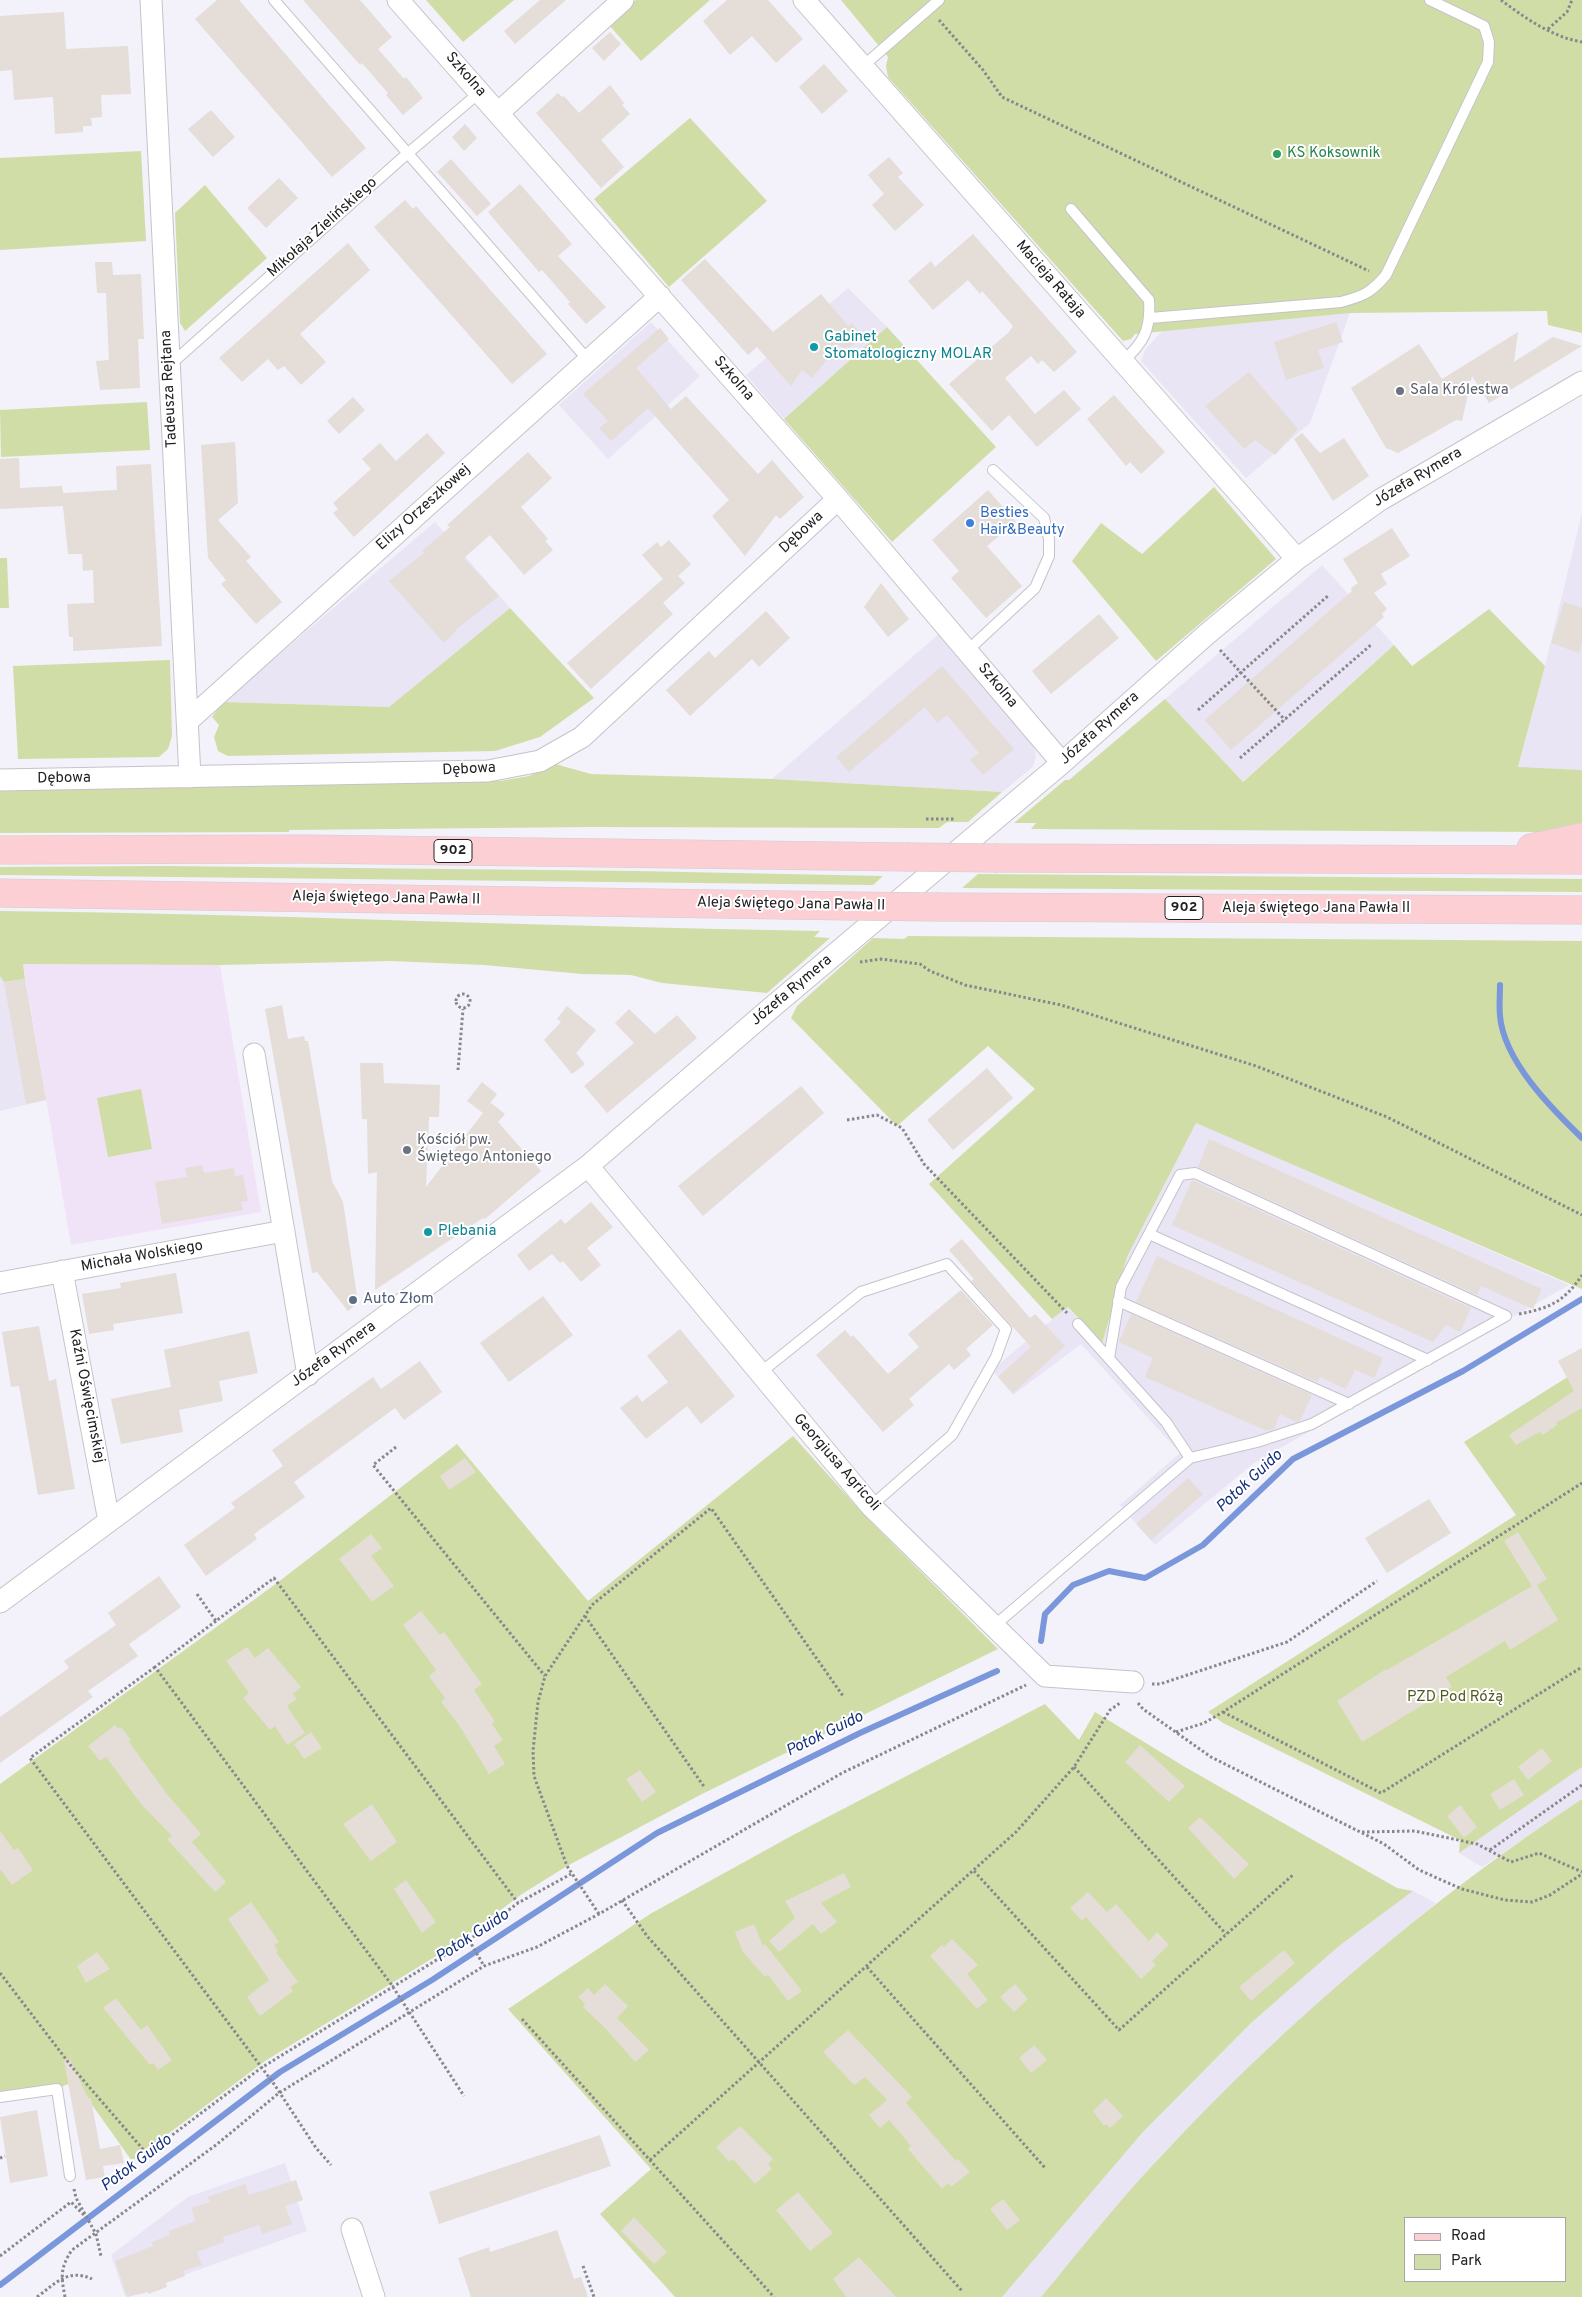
<!DOCTYPE html>
<meta charset="utf-8">
<style>
body{margin:0}
#map{position:relative;width:1582px;height:2297px;overflow:hidden;background:#f3f1f9;font-family:Overpass,sans-serif}
canvas{display:block}
.legend{position:absolute;left:1404px;top:2217px;width:162px;height:65px;box-sizing:border-box;background:#fff;border:1px solid #a6a6a7;margin:0;padding:6px 9px;list-style:none;font-size:15px;color:#202022}
.legend li{display:flex;align-items:center;gap:10px;height:25px}
.legend b{width:25px;border:1px solid #a6a6a7}
</style>
<div id="map">
<canvas width="1582" height="2297"></canvas>
<ul class="legend">
<li><b style="height:6px;background:#fbcfd4"></b>Road</li>
<li><b style="height:14px;background:#d1dda7"></b>Park</li>
</ul>
</div>
<script>
const ctx = document.querySelector('canvas').getContext('2d');
ctx.lineJoin = 'round';
function fill(path, color) {
  ctx.fillStyle = color;
  ctx.fill(path, 'evenodd');
}
function stroke(path, color, width, dash) {
  ctx.strokeStyle = color;
  ctx.lineWidth = width;
  ctx.lineCap = dash ? 'butt' : 'round';
  ctx.setLineDash(dash || []);
  ctx.stroke(path);
}
function drawText(font, color, halo, rows, align = 'center') {
  ctx.font = font + ' Overpass,sans-serif';
  ctx.lineWidth = 4;
  ctx.setLineDash([]);
  ctx.textBaseline = 'middle';
  ctx.strokeStyle = halo;
  ctx.fillStyle = color;
  for (const [text, x, y, turn = 0] of rows) {
    ctx.save();
    ctx.translate(x, y);
    ctx.rotate((+turn || 0) * Math.PI / 180);
    ctx.textAlign = isNaN(turn) ? turn : align;
    if (halo) ctx.strokeText(text, 0, 0);
    ctx.fillText(text, 0, 0);
    ctx.restore();
  }
}
fill(new Path2D(`
 M848,288L887,327L784,419L746,375Z
 M1350,313L1310,423L1246,478L1141,361L1145,350L1162,331Z
 M651,322L700,376L608,459L559,405Z
 M1582,513V770L1518,768L1545,666Z
 M435,522L510,608L389,707L223,702Z
 M1322,565L1394,645L1242,782L1165,699Z
 M940,633L1033,740L1036,756L1033,767L1002,792L772,779Z
 M0,976L5,982L25,979L46,1100L0,1111Z
 M1196,1122L1569,1285L1254,1463L1155,1545L1120,1505L1180,1453L1081,1344L1013,1395L992,1370L1067,1307L1102,1344L1127,1257Z
 M1582,1767V1799L1482,1867L1459,1853Z
 M1413,1891L1436,1903L1360,1966L1276,2042L1163,2153L1041,2297H1002L1143,2132L1251,2023L1339,1946Z
 M285,2163L307,2231L125,2296L111,2255L188,2197Z`), '#e9e5f4');
fill(new Path2D(`
 M23,964L220,965L261,1212L71,1245Z`), '#f0e3f7');
fill(new Path2D(`
 M426,0H514L463,42Z
 M636,0H710L641,61L608,24Z
 M841,0H1582V333L1548,325L1547,311L1350,313L1135,334L1131,339L1123,341L888,77L886,66L888,57Z
 M690,118L767,201L669,287L594,199Z
 M141,151L146,241L0,250V158Z
 M205,185L267,258L185,331L180,323L175,213Z
 M887,327L996,447L892,542L784,419Z
 M147,402L150,450L1,457L0,410Z
 M1214,487L1276,559L1156,661L1072,561L1101,523L1142,554Z
 M0,558H7L9,608H0Z
 M510,608L594,698L540,737L495,751L228,756L218,751L214,737L219,725L212,717L223,702L389,707Z
 M1489,609L1545,666L1518,767L1582,770V828L1540,832L1031,829L1036,823H1014L1065,780H1069L1165,699L1243,782L1394,645L1412,666Z
 M170,660L172,736L168,749L159,757L18,759L13,666Z
 M555,764L591,774L772,779L1002,792L968,822H947L939,828L588,827L289,830V832L0,833V787L500,781L529,776Z
 M163,866L635,871L883,876L873,885L0,875V867Z
 M978,874L1582,879V892L962,888Z
 M0,911C274,914 547,927 820,931L814,937L830,938L767,993L662,983L631,975L582,974L484,965L391,961L220,965L23,964L25,979L4,982L0,976Z
 M908,936L1582,941V1289L1196,1123L1127,1257L1102,1344L1068,1307L1052,1319L929,1184L1035,1089L988,1046L897,1126L791,1018L797,1006L873,938L904,939Z
 M141,1089L152,1149L108,1157L97,1098Z
 M1582,1368V1767L1459,1853L1460,1840L1223,1723L1208,1712L1516,1515L1464,1442Z
 M793,1436L868,1519L998,1649L702,1794L567,1866L522,1894L454,1945L265,2061L132,2161L75,2081L47,2093L0,2099V1784L277,1583L457,1444L588,1601Z
 M1045,1704L1079,1740L1095,1712L1185,1767L1397,1888L1413,1891L1339,1946L1251,2023L1143,2132L1002,2297H675L600,2214L651,2169L508,2009L650,1914L795,1834Z
 M1582,1799V2297H1041C1081,2249 1121,2198 1164,2153C1289,2020 1429,1900 1582,1799ZM1566,2218V2281H1406V2218Z`), '#d1dda7');
stroke(new Path2D(`
 M1500,985C1500,995 1499,1006 1500,1016C1504,1061 1551,1108 1582,1138
 M1041,1641L1045,1614L1073,1585L1109,1571L1145,1578L1203,1545L1293,1459L1463,1371L1582,1299
 M0,2285L280,2072L432,1980L657,1833L860,1733L997,1671`), '#7997da', 6);
fill(new Path2D(`
 M217,0H239L366,148L332,177L195,19Z
 M303,0H360L392,37L378,49L404,79L406,77L423,98L403,115L386,95L388,93L362,63L360,65Z
 M540,0H566L515,44L504,31Z
 M727,0H768L803,39L776,63L752,36L730,55L703,21Z
 M64,12L66,49L128,46L131,94L101,95L102,117L91,118L92,126H83V132L55,134L53,97L14,100L12,70L0,71V16Z
 M610,32L621,44L604,61L592,48Z
 M824,64L848,91L822,114L799,87Z
 M610,85L624,103L622,105L630,114L601,140L624,167L601,188L536,113L558,93L562,97L564,96L579,113Z
 M211,110L235,137L213,157L188,129Z
 M465,124L477,138L464,151L452,137Z
 M889,157L903,173L898,177L924,205L895,231L872,205L884,194L868,175Z
 M451,159L491,204L477,216L437,172Z
 M279,178L298,198L266,228L247,208Z
 M520,184L572,244L558,256L606,307L586,324L568,304L570,302L542,270L539,272L488,212Z
 M405,200L413,209L416,206L547,354L512,384L374,227Z
 M973,234L1077,352L1054,372L1042,360L1038,364L1031,356L1005,378L1035,414L1064,390L1081,409L1037,447L1009,415L992,431L949,384L1009,332L1013,326L982,291L980,294L968,280L933,310L908,281L931,261L935,267Z
 M348,243L370,270L300,334L326,362L301,385L284,366L278,370L268,359L242,382L219,358Z
 M705,259L773,332L821,294L848,326L852,323L863,337L846,350L839,345L812,378L802,370L791,386L757,347L748,355L681,280Z
 M95,262H112L113,275L141,274L144,339H138L140,388L100,390L96,361L109,360L106,293H97Z
 M1336,322L1343,342L1318,350L1324,368L1286,380L1274,342Z
 M660,328L669,339L636,368L671,409L686,396L758,474L772,460L804,497L780,519L776,515L745,556L712,516L729,500L648,408L611,441L599,428L608,421L583,394Z
 M1518,332L1514,362L1553,337L1582,346L1489,403L1472,376L1462,421L1456,420L1398,453L1386,448L1351,388L1419,344L1442,379Z
 M1249,372L1298,429L1275,455L1255,440L1244,449L1205,406Z
 M1114,395L1165,452L1141,474L1130,462L1126,466L1087,419Z
 M353,397L365,410L339,434L327,421Z
 M427,433L445,453L354,537L333,513L338,509L333,503L371,469L362,459L380,443L396,461Z
 M1302,433L1320,453L1344,438L1369,476L1333,501L1294,439Z
 M235,442L238,503L218,520L251,557L246,561L282,602L256,624L221,584L226,580L208,558L201,445Z
 M528,452L552,478L521,507L548,539L545,541L553,550L524,575L490,535L464,558L499,596L455,630L456,631L444,643L389,581L424,553L422,551L450,527L447,525Z
 M19,458L20,488L62,486L63,493L117,490L116,466L151,464L162,646L73,651V637H69L67,604L94,603L93,570L83,571L82,554H68L63,506L0,509V459Z
 M988,490L1016,522L987,546L1022,586L986,618L951,578L959,571L932,540Z
 M1392,528L1410,556L1381,574L1387,584L1374,593L1387,609L1382,614L1384,617L1231,750L1205,720L1352,591L1351,588L1358,583L1343,559Z
 M669,540L691,564L678,576L685,583L663,603L673,614L591,689L567,663L663,579L642,555L657,542L661,547Z
 M881,583L909,619L888,637L864,607Z
 M1564,602L1582,608V643L1579,653L1551,643Z
 M766,611L790,638L759,667L752,659L690,716L666,690L709,651L715,658Z
 M1099,614L1119,638L1051,694L1032,671Z
 M942,666L1014,749L983,775L970,760L979,753L947,715L937,723L925,707L849,772L836,757Z
 M25,979L46,1100L26,1104L4,982Z
 M282,1005L288,1039L304,1036L305,1041H308L332,1181L343,1202L358,1303L348,1311L317,1272L312,1273L265,1009Z
 M567,1006L596,1030L576,1053L585,1064L572,1074L544,1040L561,1022L557,1019Z
 M629,1009L655,1034L677,1015L697,1038L607,1113L584,1086L634,1043L615,1023Z
 M360,1063H383L384,1083L440,1085L439,1117H429L426,1187L483,1113L467,1101L482,1082L497,1094L488,1106L491,1103L505,1114L498,1122L541,1171L485,1219L483,1218L375,1290L377,1172L368,1174L367,1119H362Z
 M987,1068L1013,1098L953,1150L927,1120Z
 M801,1086L824,1113L703,1216L678,1186Z
 M1209,1139L1542,1289L1533,1309L1481,1286L1477,1295L1198,1167Z
 M202,1165L204,1173L234,1168L235,1176L243,1175L248,1201L241,1202L243,1210L162,1224L155,1182L187,1177L185,1168Z
 M1192,1180L1471,1308L1460,1332L1446,1325L1433,1342L1172,1225Z
 M591,1202L613,1227L587,1248L601,1265L581,1282L563,1261L560,1263L552,1254L529,1271L517,1255L561,1219L565,1224Z
 M962,1239L1030,1318L1035,1314L1065,1346L1013,1393L998,1377L1031,1347L971,1281L974,1279L949,1250Z
 M1157,1256L1383,1358L1374,1378L1355,1370L1346,1389L1320,1377L1317,1382L1136,1302Z
 M176,1273L183,1313L113,1324L114,1330L89,1334L82,1294L121,1288L120,1283Z
 M961,1290L993,1325L966,1349L971,1355L954,1370L949,1364L909,1399L914,1405L883,1432L816,1355L845,1330L851,1337L853,1335L888,1374L919,1347L908,1334Z
 M543,1296L573,1335L509,1382L480,1343Z
 M1131,1314L1312,1395L1300,1421L1296,1422L1280,1414L1274,1429L1267,1431L1145,1377L1153,1358L1119,1342Z
 M39,1326L49,1381L56,1379L75,1489L38,1495L19,1386L11,1387L2,1332Z
 M680,1329L735,1396L701,1424L687,1406L646,1439L620,1408L637,1395L642,1402L668,1382L647,1356Z
 M249,1331L258,1373L219,1381L223,1401L179,1410L183,1432L121,1444L111,1399L171,1387L164,1350Z
 M1582,1348V1408L1556,1423L1557,1425L1543,1435L1540,1432L1516,1445L1509,1435L1574,1391L1558,1361Z
 M420,1361L442,1392L404,1420L395,1408L294,1482L305,1497L254,1534L257,1539L206,1576L184,1545L235,1508L231,1503L283,1466L272,1450L373,1377L381,1389Z
 M465,1458L476,1472L449,1490L440,1476Z
 M1188,1478L1203,1494L1151,1540L1136,1524Z
 M1429,1499L1451,1533L1387,1573L1365,1538Z
 M1518,1532L1547,1579L1537,1585L1558,1620L1510,1650L1505,1641L1446,1677L1452,1687L1362,1742L1337,1701L1386,1669L1387,1670L1532,1586L1504,1541Z
 M371,1534L382,1548L371,1556L394,1586L372,1602L339,1559Z
 M159,1576L181,1607L129,1644L138,1656L88,1691L93,1697L0,1763V1717L69,1668L64,1661L116,1625L108,1613Z
 M421,1611L440,1635L444,1632L482,1684L474,1690L495,1722L492,1724L503,1740L494,1746L505,1764L489,1774L459,1725L441,1702L445,1698L429,1676L436,1670L403,1625Z
 M247,1647L255,1658L268,1648L301,1687L293,1694L297,1699L287,1706L305,1733L287,1745L275,1726L270,1730L243,1698L249,1693L226,1661Z
 M115,1725L118,1729L121,1727L131,1740L129,1742L167,1794L201,1834L192,1842L226,1882L215,1892L167,1839L172,1836L141,1804L106,1757L100,1761L88,1746Z
 M311,1732L322,1748L304,1759L294,1744Z
 M1140,1745L1185,1786L1169,1802L1125,1762Z
 M1542,1748L1552,1761L1528,1780L1518,1767Z
 M640,1770L656,1792L642,1802L626,1779Z
 M1514,1779L1524,1795L1500,1810L1490,1794Z
 M372,1804L397,1842L371,1861L343,1824Z
 M1460,1805L1477,1827L1464,1838L1447,1816Z
 M1200,1817L1249,1864L1234,1879L1188,1828Z
 M0,1831L14,1850L18,1848L33,1870L12,1885L0,1869Z
 M844,1873L851,1887L821,1903L837,1922L821,1934L813,1924L779,1952L769,1941L795,1918L785,1901Z
 M406,1880L436,1922L422,1933L394,1889Z
 M1088,1892L1107,1912L1116,1904L1149,1941L1157,1932L1169,1945L1152,1961L1156,1965L1141,1979L1086,1917L1082,1921L1070,1908Z
 M251,1902L279,1942L274,1945L278,1951L276,1952L298,1982L290,1987L293,1991L260,2016L247,1997L269,1980L228,1919Z
 M754,1924L763,1946L765,1944L802,1991L788,2001L768,1975L765,1977L743,1952L735,1932Z
 M952,1939L978,1965L967,1974L988,2000L977,2009L930,1956L942,1945L944,1947Z
 M1284,1950L1295,1963L1251,2001L1239,1987Z
 M97,1952L110,1969L86,1983L77,1966Z
 M605,1984L628,2006L617,2018L649,2050L635,2062L606,2029L583,2007L585,2004L578,1997L588,1988L594,1995Z
 M1015,1984L1028,1999L1014,2012L1000,1997Z
 M116,1998L141,2030L147,2025L172,2060L158,2070L153,2063L150,2065L103,2008Z
 M848,2030L912,2097L906,2103L956,2161L958,2159L970,2172L951,2187L948,2183L942,2189L908,2149L911,2146L889,2120L880,2128L869,2115L887,2100L865,2077L854,2085L823,2052Z
 M1034,2045L1047,2060L1031,2073L1019,2058Z
 M70,2059L88,2098H91L100,2149L120,2145L124,2163L103,2166L105,2177L86,2180L64,2061Z
 M1106,2098L1123,2116L1110,2128L1106,2124L1104,2126L1093,2111Z
 M37,2110L48,2176L10,2183L0,2117Z
 M740,2126L773,2159L768,2164L772,2169L755,2184L733,2159L729,2162L716,2147Z
 M600,2135L611,2166L439,2224L429,2192Z
 M296,2180L303,2200L285,2206L292,2224L262,2234L259,2225L223,2237L224,2242L197,2252L202,2265L183,2271L185,2276L166,2283L167,2287L148,2294V2292L127,2297L115,2261L153,2246L152,2242L170,2235L169,2231L196,2221L191,2208L210,2202L208,2197L245,2184L249,2195Z
 M798,2192L833,2233L810,2251L776,2210Z
 M1003,2199L1020,2220L1007,2230L990,2209Z
 M634,2217L667,2252L654,2264L621,2231Z
 M557,2230L574,2279L581,2277L588,2297H471L458,2258L489,2247L490,2252Z
 M859,2257L896,2297H846L833,2279Z`), '#e4ddd8');
const service = new Path2D(`
 M274,0L588,360
 M862,67L939,0
 M1071,209L1149,300C1151,329 1144,343 1122,362
 M1150,318L1341,302C1363,296 1371,293 1386,275L1488,62L1489,42L1484,26L1430,0
 M171,364L400,160L480,92
 M967,651L1035,588L1049,556V539L1044,518L993,470
 M1149,1234L1428,1360
 M1118,1301L1349,1404
 M1109,1358L1121,1287L1180,1175L1195,1173L1506,1316L1312,1424L1257,1442L1190,1458
 M760,1373L861,1292L947,1264L1006,1329L996,1357L952,1435L871,1506
 M994,1626L1190,1458L1166,1422L1078,1324
 M0,2097L57,2089L70,2176`);
const minor = new Path2D(`
 M151,0L190,777
 M398,0L838,499L1062,763
 M804,0L1297,559
 M498,113L623,0
 M189,720L660,296
 M0,780L488,771L540,761L582,737L838,499
 M254,1054L308,1375
 M588,1166L871,1506L1045,1676L1133,1682
 M62,1271L109,1521
 M0,1283L284,1231
 M0,1602L588,1166L771,1008L1062,763L1207,634L1297,559L1380,500L1582,382
 M352,2229L374,2297`);
const primary = new Path2D(`
 M1531,848L1582,837
 M0,850L305,849L906,857
 M997,858L1582,860
 M0,893L849,906
 M940,907L1582,910`);
stroke(service, '#c5c3ca', 12);
stroke(minor, '#c5c3ca', 23);
stroke(primary, '#cecece', 29);
stroke(new Path2D(`
 M1501,0C1525,18 1552,37 1582,42
 M939,20L983,70L1002,97L1369,271
 M1548,29L1567,12L1572,0
 M1220,650L1285,720
 M1198,710L1329,595
 M1240,758L1372,644
 M926,819H954
 M860,962L881,959L920,964L930,971L965,985L1061,1005L1256,1066L1387,1117L1582,1215
 M456 1001a7 7 0 1 1 14 0a7 7 0 1 1-14 0Z
 M458,1070L463,1009
 M847,1120L877,1115L902,1128L924,1164L1067,1313
 M1519,1314C1550,1308 1564,1302 1582,1275
 M396,1447L373,1465L545,1676
 M197,1594L216,1621L274,1578L518,1903
 M585,1616L705,1788
 M216,1621L155,1667L391,1984L464,2096
 M155,1667L30,1758L274,2084L316,2148L331,2165
 M1152,1684H1160L1287,1642L1377,1581
 M1138,1703L1143,1709L1211,1757L1384,1844L1419,1870L1462,1889L1505,1900L1532,1902L1550,1895L1582,1874
 M1223,1712L1381,1793L1582,1667
 M1176,1732L1204,1723L1223,1712L1582,1483
 M1074,1767L1226,1934
 M1362,1832L1415,1831L1477,1844L1511,1862L1539,1853L1582,1872
 M1490,1850L1582,1785
 M974,1871L1119,2030L1294,1874
 M622,1900L647,1936L962,2291
 M599,1914L567,1866L534,1776L533,1751L538,1702L545,1676L592,1605L711,1508L843,1696
 M469,1940L484,1966
 M867,1967L1046,2169
 M0,1973L72,2067L147,2154L261,2068L469,1940L518,1903L571,1874
 M522,2019L774,2297
 M0,2158L5,2156
 M650,2160L1016,1832L1074,1767L1110,1710L1120,1703
 M74,2189L76,2198L96,2234L101,2256
 M0,2256L71,2202L85,2216
 M583,2266L594,2297
 M37,2297C56,2283 68,2268 92,2279
 M65,2297C61,2276 60,2268 72,2250L216,2145L279,2093L484,1966L537,1947L599,1914L842,1773L1026,1685`), '#88878c', 3, [2.5, 2.5]);
stroke(service, '#fff', 10);
stroke(minor, '#fff', 21);
stroke(primary, '#fbcfd4', 28);
const primaryBridge = new Path2D(`
 M906,857L997,858
 M849,906L940,907`);
stroke(primaryBridge, '#cecece', 29, []);
stroke(primaryBridge, '#fbcfd4', 28);
for (const [x, y, r, color] of [
 [1277,154,5,"#2e9e5b"],
 [814,347,5,"#0f9aa8"],
 [1400,391,5,"#6b7280"],
 [970,523,5,"#3f7fe0"],
 [407,1150,5,"#6b7280"],
 [428,1232,5,"#0f9aa8"],
 [353,1300,5,"#5c6f8a"]
]) {
  const dot = new Path2D();
  dot.arc(x, y, r, 0, 2 * Math.PI);
  ctx.fillStyle = color;
  ctx.fill(dot);
  stroke(dot, '#fff', 2);
}
for (const [x, y, w] of [
 [453,851,38],
 [1184,908,38]
]) {
  const box = new Path2D();
  box.roundRect(x - w / 2, y - 11.5, w, 23, 4);
  ctx.fillStyle = '#fff';
  ctx.fill(box);
  stroke(box, '#202022', 1);
}
drawText('bold 14px', '#202022', null, [
 ["902",453,851],
 ["902",1184,908]
]);
drawText('15px', '#202022', '#fff', [
 ["Szkolna",465,75,49],
 ["Mikołaja Zielińskiego",323,228,-42],
 ["Macieja Rataja",1050,280,49],
 ["Szkolna",733,379,49],
 ["Tadeusza Rejtana",170,389,-93],
 ["Józefa Rymera",1418,478,-31],
 ["Elizy Orzeszkowej",424,508,-42],
 ["Dębowa",802,533,-43],
 ["Szkolna",997,686,50],
 ["Józefa Rymera",1100,729,-42],
 ["Dębowa",469,770,-3],
 ["Dębowa",64,779,-1],
 ["Aleja świętego Jana Pawła II",386,899,1],
 ["Aleja świętego Jana Pawła II",791,905,1],
 ["Aleja świętego Jana Pawła II",1316,909],
 ["Józefa Rymera",792,991,-40],
 ["Michała Wolskiego",142,1257,-10],
 ["Józefa Rymera",334,1355,-36],
 ["Kaźni Oświęcimskiej",86,1396,79],
 ["Georgiusa Agricoli",836,1463,49]
]);
drawText('15px', '#27864d', '#fff', [
 ["KS Koksownik",1287,154]
], 'left');
drawText('15px', '#0d838f', '#fff', [
 ["Gabinet",824,338],
 ["Stomatologiczny MOLAR",824,355],
 ["Plebania",438,1232]
], 'left');
drawText('15px', '#5b616d', '#fff', [
 ["Sala Królestwa",1410,391],
 ["Kościół pw.",417,1141],
 ["Świętego Antoniego",417,1158]
], 'left');
drawText('15px', '#366cbe', '#fff', [
 ["Besties",980,514],
 ["Hair&Beauty",980,531]
], 'left');
drawText('15px', '#4e5e75', '#fff', [
 ["Auto Złom",363,1300]
], 'left');
drawText('15px', '#505b22', '#fff', [
 ["PZD Pod Różą",1455,1698]
]);
drawText('italic 16px', '#14307d', '#fff', [
 ["Potok Guido",1250,1482,-43],
 ["Potok Guido",825,1735,-26],
 ["Potok Guido",473,1937,-33],
 ["Potok Guido",137,2164,-37]
]);
</script>
